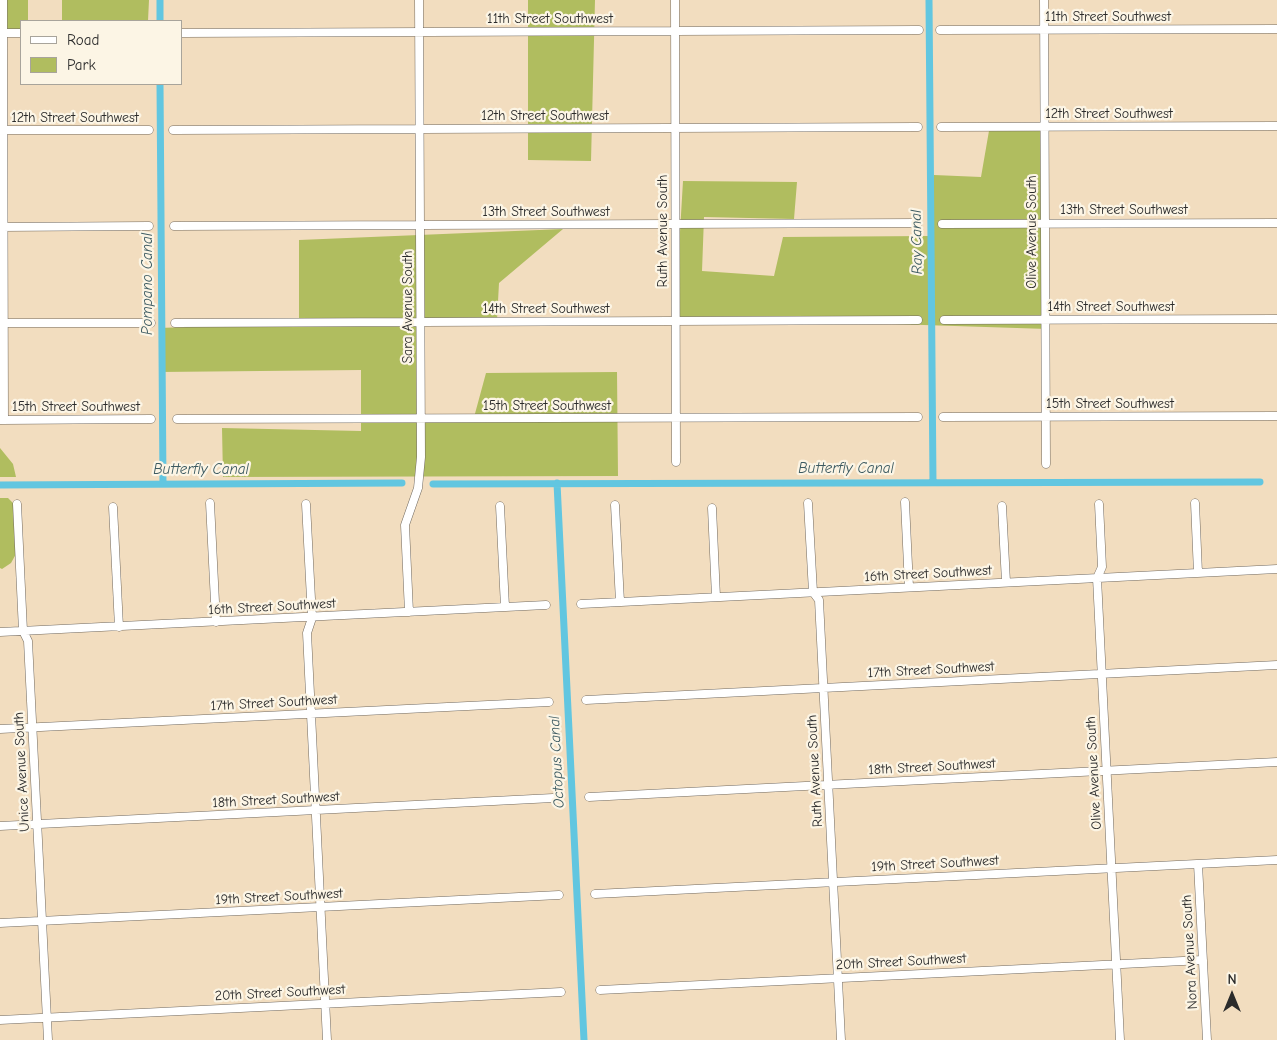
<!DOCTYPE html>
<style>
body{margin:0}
#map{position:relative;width:1277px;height:1040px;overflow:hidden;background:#f2ddbf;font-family:"Comic Neue",sans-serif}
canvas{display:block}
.legend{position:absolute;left:20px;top:20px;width:162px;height:65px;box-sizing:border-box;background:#fcf5e5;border:1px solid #a8a49b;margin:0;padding:6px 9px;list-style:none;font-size:15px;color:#2b2b2b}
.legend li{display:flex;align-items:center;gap:10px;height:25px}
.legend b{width:25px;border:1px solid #a8a49b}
.north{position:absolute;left:1207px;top:970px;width:50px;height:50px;-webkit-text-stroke:4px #fcf5e5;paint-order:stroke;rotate:0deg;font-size:14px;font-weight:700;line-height:20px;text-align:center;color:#2b2b2b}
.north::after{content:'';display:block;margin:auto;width:18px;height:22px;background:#2b2b2b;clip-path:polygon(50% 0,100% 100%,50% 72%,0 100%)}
</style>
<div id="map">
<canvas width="1277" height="1040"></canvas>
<ul class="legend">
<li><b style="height:6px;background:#fff"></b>Road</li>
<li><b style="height:14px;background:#b0bd5f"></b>Park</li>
</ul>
<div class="north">N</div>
</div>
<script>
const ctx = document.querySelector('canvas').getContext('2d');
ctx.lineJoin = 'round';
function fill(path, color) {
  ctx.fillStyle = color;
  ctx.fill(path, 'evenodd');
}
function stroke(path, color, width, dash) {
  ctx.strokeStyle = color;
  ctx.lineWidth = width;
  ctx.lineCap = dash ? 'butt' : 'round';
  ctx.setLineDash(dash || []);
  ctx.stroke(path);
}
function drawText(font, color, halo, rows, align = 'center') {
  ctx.font = font + ' "Comic Neue",sans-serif';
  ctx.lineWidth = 4.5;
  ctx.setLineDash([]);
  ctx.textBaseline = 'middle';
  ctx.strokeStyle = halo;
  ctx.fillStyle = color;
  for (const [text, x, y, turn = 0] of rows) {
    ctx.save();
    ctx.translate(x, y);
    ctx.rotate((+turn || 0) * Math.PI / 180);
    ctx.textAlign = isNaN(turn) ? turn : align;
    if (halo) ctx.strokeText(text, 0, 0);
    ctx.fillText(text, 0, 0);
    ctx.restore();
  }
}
fill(new Path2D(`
 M0,0H28V21H21V32H3Z
 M62,0H149L148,21H62Z
 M528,0H595L591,161L528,160Z
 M1040,124L1048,329L675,317L683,181L797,182L794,219L704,217L702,271L774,276L783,237L929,236L934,175L981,177L990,125Z
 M563,229L499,283L497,320H424L425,420L473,421L486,373L617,372L618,476L223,477L222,428L361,431V370L160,372L159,328L299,323V240Z
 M0,448L13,464L16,477H0Z
 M0,498H8L14,504L16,554L11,563L2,569L0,568Z`), '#b0bd5f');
stroke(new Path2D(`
 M160,0V21
 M929,0L933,483
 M160,84L163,484
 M557,483L584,1040
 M433,484L1260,482
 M0,485L402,483`), '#62c6e0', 7);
const street = new Path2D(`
 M3,0L4,420
 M675,0L676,462
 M1044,0L1046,464
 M940,30L1277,29
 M0,33H21
 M181,33L919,30
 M941,127L1277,126
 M0,130H149
 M173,130L918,127
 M942,224L1277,223
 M174,226L918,223
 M0,227L149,226
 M944,320L1277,319
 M0,323H151
 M175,323L918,320
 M943,417L1277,416
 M177,419L918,417
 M1,420L151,419
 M905,502L909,587
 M210,503L216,622
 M808,503L813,592L819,600L841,1040
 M1195,503L1198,573
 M17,504L23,631L28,641L48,1040
 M306,504L312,618L307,633L327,1040
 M1099,504L1102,567L1097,578L1120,1040
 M615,505L620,602
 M500,506L505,607
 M1002,506L1006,582
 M113,507L119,627
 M712,508L716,597
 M581,604L1277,569
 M409,612L405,525L418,488L421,457L419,0
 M0,632L546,605
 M586,700L1277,665
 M0,729L549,702
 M589,797L1277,762
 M0,826L553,798
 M1198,864L1207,1040
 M595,894L1277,860
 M0,923L559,895
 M600,990L1203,960
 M0,1020L561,992`);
stroke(street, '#71695f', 9);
stroke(street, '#fff', 8);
drawText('14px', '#2b2b2b', '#fcf5e5', [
 ["11th Street Southwest",1108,17],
 ["11th Street Southwest",550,19],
 ["12th Street Southwest",1109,114],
 ["12th Street Southwest",545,116],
 ["12th Street Southwest",75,118],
 ["13th Street Southwest",1124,210],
 ["13th Street Southwest",546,212],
 ["Ruth Avenue South",663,231,-90],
 ["Olive Avenue South",1032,232,-90],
 ["Sara Avenue South",408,307,-90],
 ["14th Street Southwest",1111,307],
 ["14th Street Southwest",546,309],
 ["15th Street Southwest",1110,404],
 ["15th Street Southwest",547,406],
 ["15th Street Southwest",76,407],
 ["16th Street Southwest",928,574,-3],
 ["16th Street Southwest",272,607,-3],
 ["17th Street Southwest",931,670,-3],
 ["17th Street Southwest",274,703,-3],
 ["18th Street Southwest",932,767,-3],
 ["Ruth Avenue South",815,771,-93],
 ["Unice Avenue South",22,772,-93],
 ["Olive Avenue South",1094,773,-93],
 ["18th Street Southwest",276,800,-3],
 ["19th Street Southwest",935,864,-3],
 ["19th Street Southwest",279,897,-3],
 ["Nora Avenue South",1190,952,-93],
 ["20th Street Southwest",901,962,-3],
 ["20th Street Southwest",280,993,-3]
]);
drawText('italic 15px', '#3c5a61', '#fcf5e5', [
 ["Ray Canal",917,242,-91],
 ["Pompano Canal",148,284,-90],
 ["Butterfly Canal",846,469],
 ["Butterfly Canal",201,470],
 ["Octopus Canal",557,762,-93]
]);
</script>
